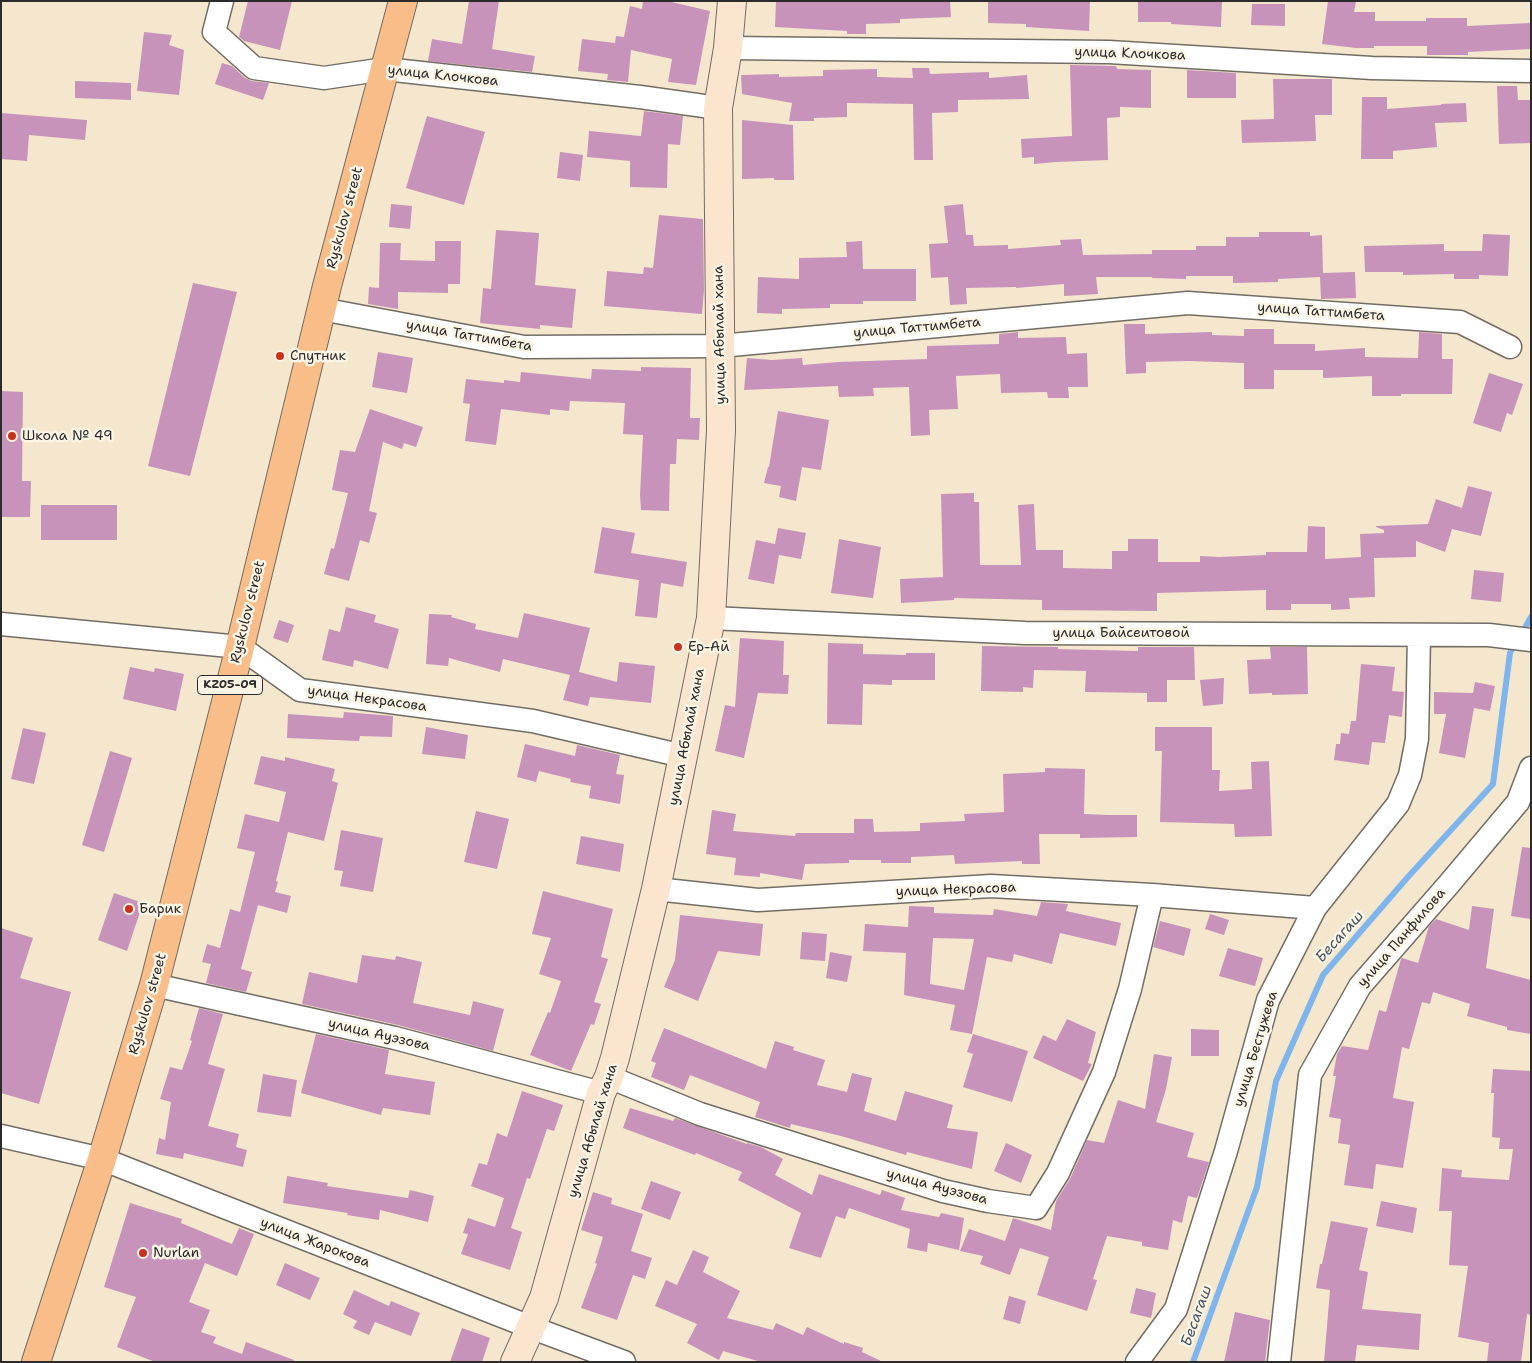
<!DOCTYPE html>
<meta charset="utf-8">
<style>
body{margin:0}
#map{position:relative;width:1532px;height:1363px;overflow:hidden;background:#f5e7cd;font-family:"Shantell Sans",sans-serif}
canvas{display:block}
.frame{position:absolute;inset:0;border:2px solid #2b2b2b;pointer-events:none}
</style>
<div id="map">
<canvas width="1532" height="1363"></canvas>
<div class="frame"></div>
</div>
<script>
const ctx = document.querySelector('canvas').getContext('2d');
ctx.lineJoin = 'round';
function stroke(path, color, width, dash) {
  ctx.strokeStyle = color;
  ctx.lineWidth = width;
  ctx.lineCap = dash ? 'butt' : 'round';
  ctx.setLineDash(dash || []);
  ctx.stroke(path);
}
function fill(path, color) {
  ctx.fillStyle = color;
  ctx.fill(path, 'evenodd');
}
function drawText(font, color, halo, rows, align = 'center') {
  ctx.font = font + ' "Shantell Sans",sans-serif';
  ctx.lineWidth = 5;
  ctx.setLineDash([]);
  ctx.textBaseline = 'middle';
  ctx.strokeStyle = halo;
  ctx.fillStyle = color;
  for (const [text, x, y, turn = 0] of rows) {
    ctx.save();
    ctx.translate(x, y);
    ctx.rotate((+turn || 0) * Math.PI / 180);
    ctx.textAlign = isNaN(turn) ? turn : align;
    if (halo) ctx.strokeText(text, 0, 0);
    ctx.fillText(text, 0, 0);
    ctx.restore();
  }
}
stroke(new Path2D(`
 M1521,635L1531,617
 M1193,1362L1257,1187L1276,1081L1323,975L1407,878L1493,784L1510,653L1515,643`), '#7fb5ed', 6);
fill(new Path2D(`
 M248,1H292L280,50L244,41L239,37Z
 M469,1H499L492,49L535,56L532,72L428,61L432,39L462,44Z
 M643,1H667L710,11L696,85L668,82L672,59L631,50L628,82L607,80L608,74L578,71L582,39L615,43L616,36L624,37L630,6L642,9Z
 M776,1H950L951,17L900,19V23L866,24V34H847V31L775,27Z
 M988,1H1090L1089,31L1026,27V24L988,23Z
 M1138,1H1222L1221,27L1171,24V22H1138Z
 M1328,1H1356L1354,12H1375V21H1426V18H1467V26L1531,23V49L1468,52V55H1427V46H1374V48H1356L1322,44Z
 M1252,4H1285V26L1251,25Z
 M144,32L172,35L169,45L184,50L179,95L137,91Z
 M222,63L232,66L245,78L252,81L269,83L263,100L215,84Z
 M1070,65L1116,66L1117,69L1151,70V108L1120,107V117L1107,118L1108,160L1056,162L1034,164V157L1022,158L1021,139L1072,136Z
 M912,68H929L930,74L989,72V78L1027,75L1029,99L958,100V112L932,113L933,160H914L913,104L847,103V117L814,118V121H789L792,103L742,94L741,75L779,74V77L823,76V70L877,69V77L913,78Z
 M1187,70L1236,73V98H1187Z
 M1273,79H1332V115H1315L1316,141L1242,143L1241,120L1274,119Z
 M75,81L131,83V100L75,98Z
 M1497,86H1517L1518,100H1530L1531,143L1499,144Z
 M1362,97H1387V109L1441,105V104L1466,103L1467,122L1435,123L1437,147L1393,151V159H1361Z
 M644,111L683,116L680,145L668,144L667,188L630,187V161L587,157L589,131L641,136Z
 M1,113L87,120L85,140L29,135L27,161L1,159Z
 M427,116L485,132L464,205L406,188Z
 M742,120L793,125L794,180H774V178L742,179Z
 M560,152L583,155L580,181L557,178Z
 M391,204L412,206L410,229L389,227Z
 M963,204L966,235H973L974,246L1008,245V249L1061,245L1060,240L1081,239L1083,255L1152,254V250H1196V246H1226V237H1259V232H1310V236L1322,235L1323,273L1355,272L1356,298L1321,299L1320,277L1278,279V282L1233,283V276H1186V279L1152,278V277H1096L1098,294L1064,296V284L1016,288V287L966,288L967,304L950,305L948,277L931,278L929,244L948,243L944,206Z
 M659,215L703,219L704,290L702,314L604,306L607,271L643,274L644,267L653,268Z
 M496,230L539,233L535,285L576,289L572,328L540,325V329L480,323L483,288L491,289Z
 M1483,234L1510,235L1508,276L1479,275V279H1454V274L1403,275V272H1365L1364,246L1444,244V251H1482Z
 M435,241H461L460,284H448V293L398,292V309L368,304L369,287L379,288L380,243H401L400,260L435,261Z
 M862,241L863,269H916V301H863V304H830V308L782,309V314L757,313L758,277L799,279V258L847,257L846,242Z
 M193,283L237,292L190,476L148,466Z
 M1124,324H1145V334L1212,332V335L1244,336V329H1274V344H1315V351L1365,348V357L1418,358L1419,332L1442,334V359H1453L1452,394H1401V396H1372V376L1323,378V370H1274V389H1244V363L1189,361L1146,362V373L1126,374Z
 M1018,332V338L1066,337L1067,354L1087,353L1088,387H1068L1069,398H1048L1047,392L1001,393L1000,374L956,376L958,409L929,410L930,435L911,436L909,387L873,388L874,396L839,397L838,386L744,390L747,358L772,360L802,358L803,365L838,362L927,359V346L999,344V334Z
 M378,352L413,358L407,393L372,387Z
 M641,367L691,368L690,418H700L699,440L677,439L676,464H670L669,511L641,510L640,495L643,435L623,434L625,403L570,401L569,411L550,409V415L501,409L496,445L465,441L470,404L463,403L466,379L504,383V380L520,382L521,372L591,379L592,369L641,371Z
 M1489,373L1523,384L1512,415L1507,413L1501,432L1473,423Z
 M1,391L23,392L22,481H31L30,517H1Z
 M370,409L423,427L416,447L404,443L402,449L383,442L369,511L377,513L369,543L360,540L349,581L324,574L331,548L334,549L348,493L332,490L340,450L355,452Z
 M778,411L829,420L821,470L802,467L796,501L779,497L781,486L764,483L768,467H769Z
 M1468,486L1492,492L1481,536L1452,529L1445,552L1416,541V557L1374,558L1375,597L1349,598L1350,609L1331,610V604H1291V610H1266V590L1157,593V611L1042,610V600L954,598V600L901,603L900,579L943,577L941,494L974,493V502H979L980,565H1021L1018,505L1034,504L1036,550H1063V568L1112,569V551H1128V539H1158V562H1200V556L1219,557L1266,555V552H1307L1308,526L1325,527V559L1361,557L1360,534L1384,533V530L1376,527V526L1428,524L1436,499L1462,508Z
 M41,505H117V540H41Z
 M602,527L635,533L631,553L687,562L683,587L661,583L657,618L635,616L639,580L594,573Z
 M778,528L806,533L801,559L779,555L774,584L748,579L756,540L775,544Z
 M839,539L881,547L873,598L831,593Z
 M1474,570L1504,573L1501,602L1471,599Z
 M346,607L376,615L374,622L399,629L388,669L354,660L353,667L322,660L329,629L340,632Z
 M524,613L590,628L579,672L617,682L619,662L655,666L651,703L590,697L588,706L563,700L570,675L503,659L500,672L449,658L448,666L426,664L429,614L452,615L451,617L476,624L475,629L518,638Z
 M279,620L294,625L288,643L273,638Z
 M740,638L784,641L783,675H789L788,694L758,693L744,758L715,751L725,705L735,707Z
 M828,643L863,644V654L906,655V653H935V680H892V685L863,684L862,725L827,724Z
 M982,646L1058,647V649L1138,651V647H1194L1195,680H1167V702H1147V693L1085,692L1086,671L1034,670L1033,688L1023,687V692L981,691Z
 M1270,647H1307L1308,694L1272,695V693L1249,694L1247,660L1271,659Z
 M1361,664L1395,667L1392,691L1404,692L1402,717L1389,715L1385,743L1372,742L1369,765L1334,760L1336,744H1340L1341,733L1349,734L1351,721H1356Z
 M130,667L154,672L155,668L184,674L176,711L123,699Z
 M1224,678L1223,704L1203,706L1200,680Z
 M1475,682L1495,686L1490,711L1474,708L1465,758L1439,753L1446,714H1434V692L1473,693Z
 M344,712L393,716L392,737L360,736L359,741L287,738L288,714L343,718Z
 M426,727L468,735L465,759L422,754Z
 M1155,727H1212V770H1220L1219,791L1252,789L1251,762L1269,761L1272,836L1235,837L1234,824L1160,822L1162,751H1155Z
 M23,728L46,733L34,784L11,779Z
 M525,744L575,756L577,745L620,755L616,774L624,775L620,804L589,798L591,786L570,782L571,779L539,771L536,782L517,777Z
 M110,751L132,758L104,852L82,845Z
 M261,756L285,761V757L335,769L332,781L338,783L324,841L288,832L276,881L278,882L275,892L291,896L287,913L258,905L241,969L252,972L246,992L206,983L211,964L202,962L207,944L220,948L230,909L240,912L255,852L237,848L245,814L279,822L286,792L254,784Z
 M1045,768L1085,769L1084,814L1109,815H1137V837L1080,838V834H1039L1040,864H1022V861L955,864L954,855L911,857V863H881V860H849V863L805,864L802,880L760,873V877L734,875L736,858L706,854L712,810L736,814L733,831L795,836L796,833H854V819H873L874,832L920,831V823L965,821L964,814L1004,812L1003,774L1045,772Z
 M476,811L509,819L497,869L464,862Z
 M341,830L383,838L373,892L340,886L343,871L334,870Z
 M581,836L624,844L620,872L576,864Z
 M1522,847L1531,848V919L1511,916Z
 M543,891L613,909L601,957L608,959L594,1002L601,1004L594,1025L591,1024L571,1071L530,1055L548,1012L550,1013L561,981L539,974L551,938L532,934Z
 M114,893L143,903L127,951L98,940Z
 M1041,902L1068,904L1066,911L1121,923L1116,946L1060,933L1052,964L1014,954L1012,962L987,957L972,1034L950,1030L955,1005L904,995L906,953L863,951L865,924L908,927L909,906L934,907V913L993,915L994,909L1037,916ZM933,938L974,939L964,990L930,984Z
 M1472,906L1494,909L1486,968L1531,980V1034L1507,1030V1027L1467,1016L1470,1004L1433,992L1430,1004L1422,1002L1409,1049L1402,1047L1393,1098L1414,1102L1403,1168L1376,1164L1373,1189L1344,1185L1350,1145L1338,1143L1341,1119L1329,1117L1336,1076H1333L1337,1054L1342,1046L1368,1050L1379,1010L1386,1012L1401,959L1402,958L1418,963L1429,926L1436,919L1469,930Z
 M1210,914L1229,920L1224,935L1205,929Z
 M680,915L763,924L760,956L718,951L698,1001L664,987L675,960Z
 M1160,921L1191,929L1184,956L1153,947Z
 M1,928L33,938L20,978L71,992L39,1104L1,1093Z
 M802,932L827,934L825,961L800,959Z
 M1228,948L1263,958L1255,986L1219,976Z
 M830,952L852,956L847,982L826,978Z
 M362,955L395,960L396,956L422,962L413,1003L470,1015L473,1001L504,1009L493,1051L398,1025L302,1004L309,972L357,983Z
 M199,1008L223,1014L208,1064L225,1069L208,1126L239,1134L236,1147L247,1150L243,1167L184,1153L183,1159L156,1154L159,1138L165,1140L171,1102L160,1099L170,1067L182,1070L192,1041L190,1040Z
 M1067,1019L1096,1032L1088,1063L1092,1064L1083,1081L1033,1058L1043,1035L1056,1041Z
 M664,1028L766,1069L775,1041L794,1047L793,1050L825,1060L817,1085L847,1092L852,1073L872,1078L864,1111L896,1121L905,1091L953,1105L947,1128L978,1132L972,1169L907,1152L906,1155L841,1136L791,1124L790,1128L755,1117L760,1102L690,1075L684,1090L651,1077L656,1063L651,1061Z
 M1191,1029L1219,1030V1056H1191Z
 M316,1034L389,1050L385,1074L435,1082L430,1115L383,1108L381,1115L301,1093Z
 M973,1034L1028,1051L1012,1102L963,1087L973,1054L967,1052Z
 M1154,1054L1172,1057L1166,1089L1156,1122L1194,1133L1187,1157L1209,1162L1197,1198L1188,1196L1182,1223L1173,1220L1168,1250L1142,1246V1242L1107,1236L1093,1279L1097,1280L1087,1311L1037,1295L1049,1257L1020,1248L1010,1275L980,1264L983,1256L960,1251L969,1229L1005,1241L1013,1218L1051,1230L1056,1201L1070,1179L1087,1140L1104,1143L1118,1100L1145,1109Z
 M1493,1069L1531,1071V1315L1527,1314L1521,1362H1487L1489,1343L1458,1337L1468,1266L1449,1265L1452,1211H1439L1442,1168L1462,1170L1461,1177L1509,1180L1513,1149H1499L1500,1138L1492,1137L1494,1093H1491Z
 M263,1074L297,1080L291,1117L257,1112Z
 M522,1091L563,1105L554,1131L547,1129L530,1179L527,1178L511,1228L522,1232L510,1270L461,1254L468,1234L463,1233L468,1218L495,1227L504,1198L471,1186L479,1163L487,1165L497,1133L507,1137Z
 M630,1108L673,1121L675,1118L747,1144V1143L761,1147L783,1159L775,1175L812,1195L819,1174L880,1195L882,1190L905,1198L901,1210L939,1217L941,1213L964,1218L959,1250L928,1243L927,1252L907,1248L910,1229L849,1208L845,1219L836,1216L821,1258L789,1248L801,1213L738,1180L742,1172L696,1153L695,1155L623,1128Z
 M1006,1143L1032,1155L1021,1183L994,1171Z
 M287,1176L328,1183L327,1186L408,1198L410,1190L434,1196L428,1222L380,1210L379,1220L347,1215L348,1213L283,1203Z
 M651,1181L681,1192L670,1220L641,1209Z
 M593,1192L612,1198L611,1204L643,1214L631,1251L652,1258L645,1279L633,1275L617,1320L581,1308L597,1264L595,1263L603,1237L581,1230Z
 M1381,1201L1417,1208L1413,1233L1376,1226Z
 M130,1203L182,1219L181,1223L232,1244L239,1228L254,1234L237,1276L205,1263L189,1302L210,1310L201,1332L216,1337L213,1343L242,1354L246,1342L294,1360V1362H155L117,1347L136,1297L104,1287Z
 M1331,1221L1368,1228L1359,1270L1368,1272L1362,1309L1421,1314L1419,1350L1357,1345L1355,1362H1324L1330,1290L1316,1288L1320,1264H1322Z
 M693,1250L709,1257L703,1272L740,1291L727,1318L773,1330L776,1323L803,1335L807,1327L844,1344V1342L863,1348L862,1352L883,1362H761L723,1351L719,1360L687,1343L697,1324L655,1306L666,1280L677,1285Z
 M285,1263L320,1278L310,1300L276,1285Z
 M1136,1288L1156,1293L1151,1318L1130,1313Z
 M354,1290L389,1306L391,1301L420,1313L411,1336L375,1322L369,1335L353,1328L357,1321L343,1314Z
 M1009,1296L1026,1301L1020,1324L1003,1319Z
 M1235,1312L1270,1320L1265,1362H1224Z
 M462,1328L490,1338L482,1362H450Z`), '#c793bb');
const street = new Path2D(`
 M222,1L214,32L254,68L324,78L385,69L640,97L718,108
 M728,48L1109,52L1372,68L1531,71
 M321,309L524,347L720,346L1188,303L1460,322L1510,347
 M711,618L1025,633L1489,635L1531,640
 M1,624L240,647L300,690L533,721L683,756
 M656,889L758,900L991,886L1152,895L1315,908
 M154,985L395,1038L601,1093
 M609,1077L700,1114L943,1191L988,1201L1036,1208L1058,1173L1104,1072L1130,989L1152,895
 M1,1136L102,1159L530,1327L624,1362
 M1137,1362L1176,1309L1226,1151L1268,1000L1315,908L1398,804L1410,775L1417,739L1419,635
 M1279,1362L1310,1075L1360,986L1449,884L1518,802L1531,768`);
const secondary = new Path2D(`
 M515,1362L544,1298L601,1093L609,1077L615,1058L656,889L711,618L721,430L718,108L728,48L732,1`);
const primary = new Path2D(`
 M36,1362L102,1159L154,985L240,647L327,286L403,1`);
stroke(street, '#726d64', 25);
stroke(secondary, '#726d64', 30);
stroke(primary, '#726d64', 30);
stroke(street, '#fff', 22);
stroke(secondary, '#fce5cf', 28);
stroke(primary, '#f8bd88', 28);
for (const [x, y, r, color] of [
 [280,356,5,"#c8321e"],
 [12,436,5,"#c8321e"],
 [678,647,5,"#c8321e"],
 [129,909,5,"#c8321e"],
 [143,1253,5,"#c8321e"]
]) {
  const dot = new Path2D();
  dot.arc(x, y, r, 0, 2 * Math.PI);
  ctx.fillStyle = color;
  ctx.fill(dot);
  stroke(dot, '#fcf5e5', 2);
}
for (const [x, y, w] of [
 [230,685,65]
]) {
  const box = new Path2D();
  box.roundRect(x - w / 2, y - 9.5, w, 19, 4);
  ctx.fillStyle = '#fcf5e5';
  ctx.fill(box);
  stroke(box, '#2b2b2b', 1);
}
drawText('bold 12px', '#2b2b2b', null, [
 ["KZ05-09",230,685]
]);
drawText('14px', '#2b2b2b', '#fcf5e5', [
 ["улица Клочкова",1130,54,2],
 ["улица Клочкова",443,76,6],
 ["Ryskulov street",345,218,-75],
 ["улица Таттимбета",1321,312,4],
 ["улица Таттимбета",917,328,-5],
 ["улица Абылай хана",720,335,-91],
 ["улица Таттимбета",469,336,10],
 ["Ryskulov street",248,612,-76],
 ["улица Байсеитовой",1121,633],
 ["улица Некрасова",367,699,8],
 ["улица Абылай хана",687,737,-79],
 ["улица Некрасова",956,890,-2],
 ["улица Панфилова",1402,938,-49],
 ["Ryskulov street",148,1004,-74],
 ["улица Ауэзова",379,1035,13],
 ["улица Бестужева",1256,1049,-73],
 ["улица Абылай хана",593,1131,-73],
 ["улица Ауэзова",937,1187,15],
 ["улица Жарокова",315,1243,21]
]);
drawText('14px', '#2b2b2b', '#fcf5e5', [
 ["Спутник",290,356],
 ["Школа № 49",22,436],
 ["Ер-Ай",688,647],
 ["Барик",139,909],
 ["Nurlan",153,1253]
], 'left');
drawText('italic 15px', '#445465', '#fcf5e5', [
 ["Бесагаш",1340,937,-48],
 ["Бесагаш",1197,1316,-70]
]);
</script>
